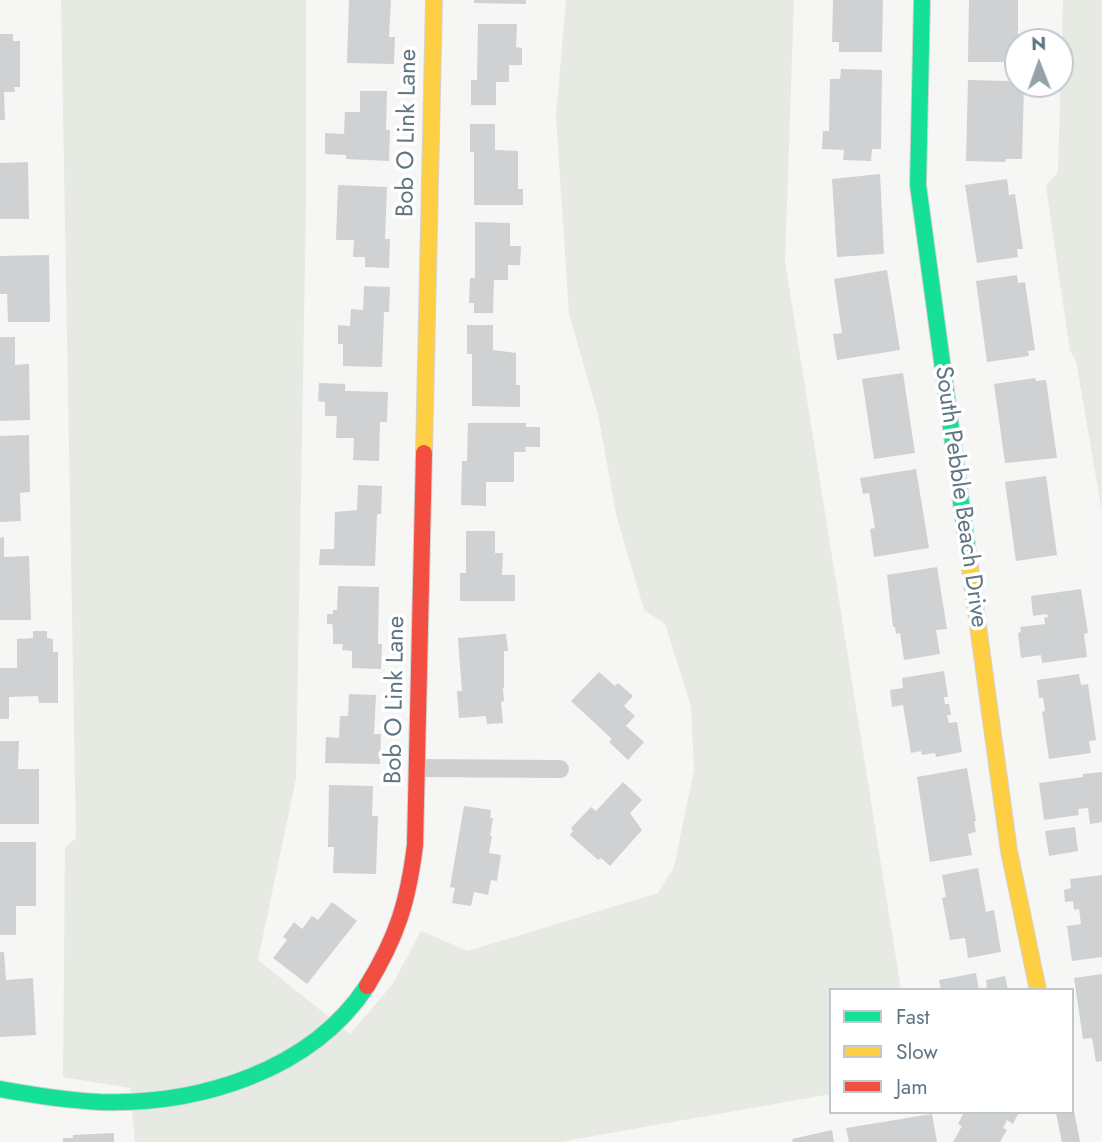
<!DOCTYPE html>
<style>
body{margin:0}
#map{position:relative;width:1102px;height:1142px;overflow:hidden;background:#f6f6f5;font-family:Jost,sans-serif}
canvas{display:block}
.legend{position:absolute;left:829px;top:988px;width:245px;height:126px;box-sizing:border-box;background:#fff;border:2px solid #bfc8cd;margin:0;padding:9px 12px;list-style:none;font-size:21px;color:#5f7682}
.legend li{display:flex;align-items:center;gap:14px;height:35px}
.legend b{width:35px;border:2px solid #bfc8cd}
.north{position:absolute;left:1004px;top:28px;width:70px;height:70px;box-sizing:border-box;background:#fff;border:2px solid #bfc8cd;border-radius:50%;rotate:359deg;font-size:19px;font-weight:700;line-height:28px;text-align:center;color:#5f7682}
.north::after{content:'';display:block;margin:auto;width:24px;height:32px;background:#94a3aa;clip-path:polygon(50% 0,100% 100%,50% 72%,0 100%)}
</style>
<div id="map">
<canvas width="1102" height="1142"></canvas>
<ul class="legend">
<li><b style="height:9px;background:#16e098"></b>Fast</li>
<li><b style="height:9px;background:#ffcf43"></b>Slow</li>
<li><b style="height:9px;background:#f24e42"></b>Jam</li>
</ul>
<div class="north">N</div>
</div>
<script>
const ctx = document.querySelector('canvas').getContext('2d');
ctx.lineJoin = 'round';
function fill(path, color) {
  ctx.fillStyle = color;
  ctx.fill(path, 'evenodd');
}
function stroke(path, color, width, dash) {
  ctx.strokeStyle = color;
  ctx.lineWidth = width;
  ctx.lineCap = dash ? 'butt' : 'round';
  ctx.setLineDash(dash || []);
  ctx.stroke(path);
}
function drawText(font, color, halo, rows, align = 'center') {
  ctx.font = font + ' Jost,sans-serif';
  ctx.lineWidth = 7;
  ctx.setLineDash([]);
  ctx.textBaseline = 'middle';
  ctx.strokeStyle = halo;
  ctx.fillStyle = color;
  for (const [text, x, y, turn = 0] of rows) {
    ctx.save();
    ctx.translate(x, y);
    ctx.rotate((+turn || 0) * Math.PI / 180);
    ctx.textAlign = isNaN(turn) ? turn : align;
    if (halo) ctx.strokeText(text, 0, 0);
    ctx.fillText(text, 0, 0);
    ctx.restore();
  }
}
fill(new Path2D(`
 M61,0H306V206L296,778L258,960L350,1034L392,985L421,931L468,951L658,893L674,867L694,770L691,706L665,624L644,610L616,514L598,414L569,314L556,116L566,0H794L785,261L901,990H831V1094L560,1142H135L130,1088L63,1077L65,847L76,838Z
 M1063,0H1102V512L1076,361L1070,351L1046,186L1058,172Z`), '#e6eae3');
fill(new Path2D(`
 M349,0H391L389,37H395L394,64L347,63Z
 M474,0H526V4L474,3Z
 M833,0H883L882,52H839V42H832Z
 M969,0H1018V55H1010V62H968Z
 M478,24H517L516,47L522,48V65H509V82H496V105H471V80H477Z
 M0,34H13V41H20V87H14L15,92H4L5,120H0Z
 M841,69L882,70L881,149H872L871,161L843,160L844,150L822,149L823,131H829L830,79H840Z
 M968,80L1007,81L1024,84L1022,159H1006L1005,162L966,161Z
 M360,91H387L386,130H390L389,161L346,159V155L325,154V133L344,134L345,112H360Z
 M470,124H495V150L518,151V189H523V205H474V152H470Z
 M28,162L29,219H0V163Z
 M880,174L884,254L837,257L832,179Z
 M1007,179L1009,195L1015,194L1023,249H1017L1018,257L977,263L965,185Z
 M338,185L387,187L385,239H390L389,268L365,267V257H353L354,240H336Z
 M475,222L510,223V246H521L520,265H508V280H494L493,313H474V303H469L470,278H475Z
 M49,255L50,322H8L7,294H0V256Z
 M887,270L900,350L837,360L833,334L842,333L834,279Z
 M1017,275L1018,283L1025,282L1035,350L1028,351L1029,356L987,362L976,281Z
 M364,286L390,287L389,312H384L382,367L343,366V344H338V325L350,326L351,309L363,310Z
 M467,325H493V350L516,353V385H520V407L472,406V354H467Z
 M0,337H15V365L29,364L30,420L0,421Z
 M903,373L915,453L874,459L862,379Z
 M1035,378L1036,381L1046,380L1057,458L1005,463L994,384Z
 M319,383L345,384V391L388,392L387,422H380L379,461L353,460L354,438H336L337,416H325V402L318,401Z
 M468,423H526V427H540V447H525L526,452H514V482H486V506L461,505L462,461H467Z
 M29,435L30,492L20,493L21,521L0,522V436Z
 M916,469L929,548L874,557L870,529L875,528L869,493L863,494L860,478Z
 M1046,476L1057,555L1016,561L1005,482Z
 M358,485L382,486L381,514H377L375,566L319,565L320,549H334L335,512L357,510Z
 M466,531H495V553H503L502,575H515V601H460V573H466Z
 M4,537V557L29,556L31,620H0V538Z
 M937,567L947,629L936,630L940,654L904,660L900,633L896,634L895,627H893L887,575Z
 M338,586L379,587L378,644H382L381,669L352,668V651L342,650L343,644H333V628L332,624H327V614H333V610H337Z
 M1081,589L1088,633L1084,634L1087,657L1042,663L1041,655L1021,658L1018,633L1021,632L1020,627L1045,624L1044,618L1048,617L1047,614L1033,616L1031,596Z
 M33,631H47V638L53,639V652H58V703H39L38,696L9,697V719H0V668H17V639L33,638Z
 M506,634L508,651H504V688H503L504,701L501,702L503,723L487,724L486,716L459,718L457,691H462L458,638Z
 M944,671L948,697H944L945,704H949L951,715H947L949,723L957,722L962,752L936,757L935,753L922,755L921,751L911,753L903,705L892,707L890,690L903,688L902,678Z
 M599,672L615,686L618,683L633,696L624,706L635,716L626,726L644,742L628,760L609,742L612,739L571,701Z
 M1079,674L1081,685L1088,684L1096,740L1089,741L1091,753L1049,759L1042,712L1045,711L1043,698H1039L1037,680Z
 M349,694L376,695L374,734H381L380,764L325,763L326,737L339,738L340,716H348Z
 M0,741H19L18,769H39V824H0Z
 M967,768L976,821H974L976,832L968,834L972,855L930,862L917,777Z
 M1102,772V822L1090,824L1088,808L1078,809L1079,815L1044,820L1039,783L1083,777V774Z
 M623,782L642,800L630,813L642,830L610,866L601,858L598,860L570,835L573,831L571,828L591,807L596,811Z
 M329,785L373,786L372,816H378L376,874L333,873L334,847H328Z
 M464,806L491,810L490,818H493L490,836H492L489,853L501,855L497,881L491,880L488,895L474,892L471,906L452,903L455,888L450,887Z
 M1075,827L1078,851L1049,856L1045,831Z
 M0,842H36V906H16V935H0Z
 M978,868L986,912L994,910L1001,952L968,958L965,938L950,940L942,898L946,897L942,875Z
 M1102,875V957L1072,961L1067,926L1081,924L1079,909L1074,910L1073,901L1065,902L1064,890L1071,888L1070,879Z
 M332,902L357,921L307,984L273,958L287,940L283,937L294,922L302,929L312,916L318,920Z
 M0,952H4L6,980L33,978L36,1035L0,1037Z
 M976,973L979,990H941L939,980Z
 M1102,974V1061L1096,1062L1092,1038L1083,1039L1074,978Z
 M1005,976L1008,990H987L986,980Z
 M964,1112H1019L1013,1124L1007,1120L1003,1128L1007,1130L1000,1142H953L962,1126L958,1124Z
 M932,1114L937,1142H849L846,1128Z
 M832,1130L834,1142H793L792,1139Z
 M114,1133V1142H63V1138H73V1135Z`), '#cfd1d2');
const fast = new Path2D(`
 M922,0L918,185L970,568
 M0,1089C33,1095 66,1100 100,1102C199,1105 311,1071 367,986`);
const slow = new Path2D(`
 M424,453L434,0
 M970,568L1009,851L1038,990`);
const jam = new Path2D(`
 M367,986C397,937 408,902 415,845L424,453`);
stroke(fast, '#d1d3d5', 18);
stroke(slow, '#d1d3d5', 18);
stroke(jam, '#d1d3d5', 18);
stroke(new Path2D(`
 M417,768L560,769
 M1065,1112L1071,1142`), '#ced0d0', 18);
stroke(fast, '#16e098', 16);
stroke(slow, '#ffcf43', 16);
stroke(jam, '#f24e42', 16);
drawText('24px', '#5f7682', '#fff', [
 ["Bob O Link Lane",408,133,-89],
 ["South Pebble Beach Drive",960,497,82],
 ["Bob O Link Lane",396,700,-89]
]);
</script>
